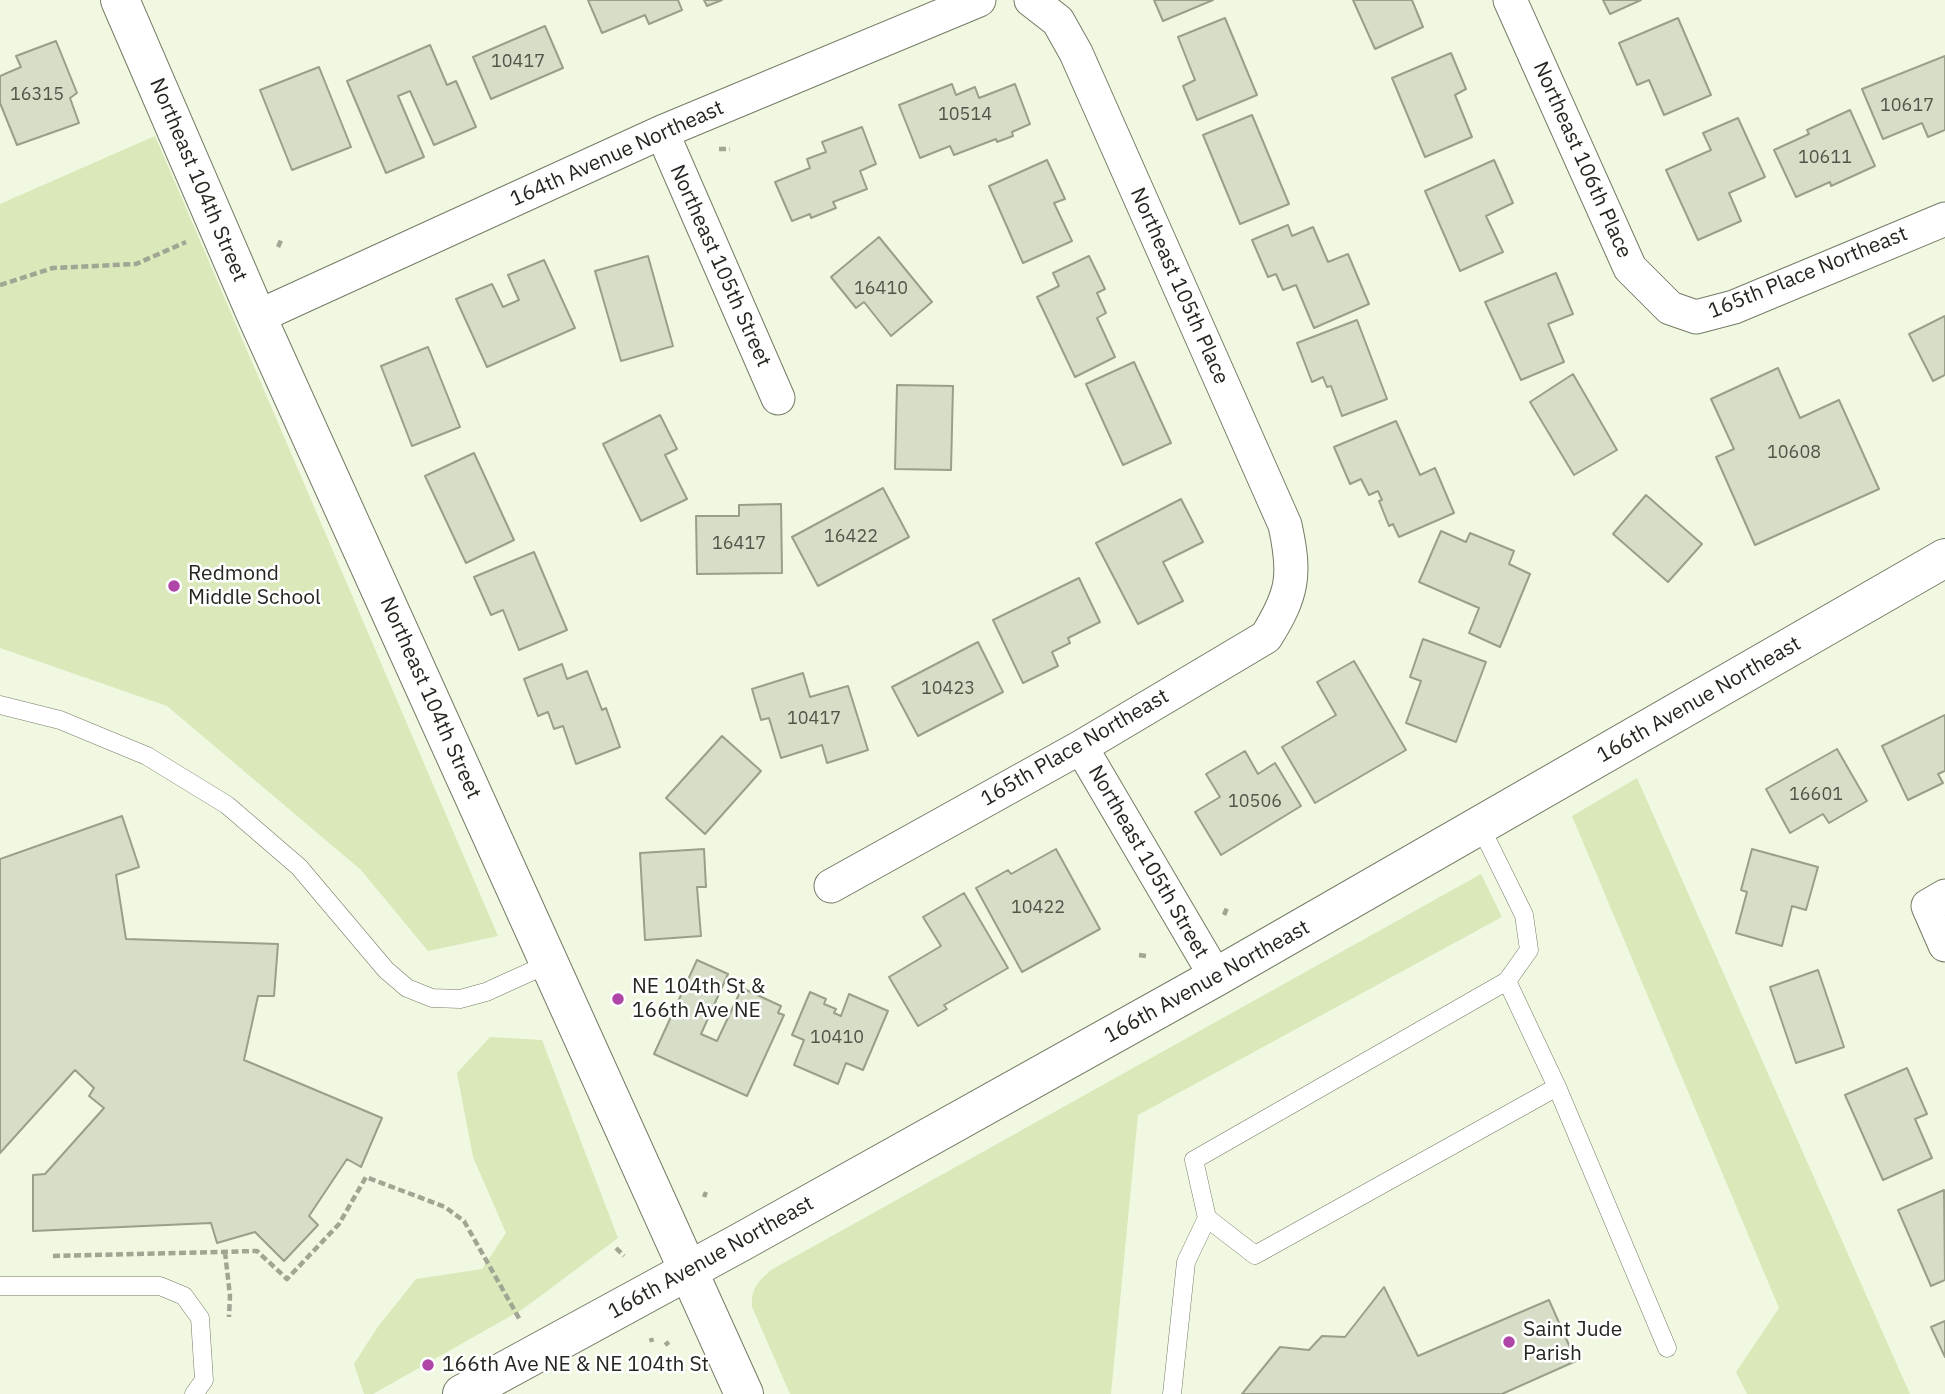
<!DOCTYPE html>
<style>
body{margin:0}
canvas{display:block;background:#f1f8e1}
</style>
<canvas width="1945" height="1394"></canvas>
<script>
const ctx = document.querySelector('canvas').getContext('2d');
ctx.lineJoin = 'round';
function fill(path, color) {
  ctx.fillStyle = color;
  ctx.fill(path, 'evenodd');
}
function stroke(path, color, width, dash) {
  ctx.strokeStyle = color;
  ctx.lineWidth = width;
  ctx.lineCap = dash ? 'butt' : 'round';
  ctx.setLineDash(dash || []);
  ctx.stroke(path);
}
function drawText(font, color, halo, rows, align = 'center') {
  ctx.font = font + ' "IBM Plex Sans",sans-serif';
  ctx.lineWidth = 5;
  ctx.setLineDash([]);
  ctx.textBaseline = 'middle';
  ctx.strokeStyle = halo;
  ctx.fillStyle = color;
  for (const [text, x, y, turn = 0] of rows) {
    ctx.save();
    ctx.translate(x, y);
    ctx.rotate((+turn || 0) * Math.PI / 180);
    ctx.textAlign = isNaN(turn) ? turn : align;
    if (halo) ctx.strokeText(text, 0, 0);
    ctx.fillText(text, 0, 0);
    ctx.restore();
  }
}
fill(new Path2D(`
 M155,136L198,236L498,936L428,951L361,870L167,706L0,648V204Z
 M1637,778L1910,1394H1747L1736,1372L1779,1308L1572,816Z
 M1481,874L1502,917L1138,1115L1111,1394H790L752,1307C751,1288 758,1282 771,1270Z
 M490,1037L542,1040L618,1238L523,1309L373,1394H364L354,1364L377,1328L416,1279L482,1269L506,1233L473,1157L457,1073Z`), '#dae8ba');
const building = new Path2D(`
 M588,0H678L682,10L649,24L645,15L602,33Z
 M704,0H722L707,6Z
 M1154,0H1213L1163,21Z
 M1353,0H1412L1423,27L1375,49Z
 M1603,0H1641L1610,14Z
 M1225,18L1257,95L1197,120L1183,86L1195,80L1178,37Z
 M1678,18L1711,95L1664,115L1649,80L1637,85L1619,43Z
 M545,26L563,68L491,99L473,57Z
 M56,41L77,93L70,98L79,123L17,145L0,103V76L21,67L16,56Z
 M430,45L447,85L456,81L476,127L434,145L410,91L398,96L424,157L386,173L347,81Z
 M1451,53L1466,89L1455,95L1472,137L1425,157L1392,78Z
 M1945,56V130L1928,137L1922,123L1883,139L1862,89Z
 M319,67L351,147L292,170L260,90Z
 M952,84L956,95L975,87L979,98L1015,84L1030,124L1012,132L1013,136L997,142L996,139L954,155L950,146L920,158L899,105Z
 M1850,110L1875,166L1831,186L1830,182L1796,197L1774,150L1809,134L1807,130Z
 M1252,115L1289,204L1240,224L1203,135Z
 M1738,118L1765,177L1729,193L1741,221L1698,240L1666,170L1711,150L1703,133Z
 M862,127L876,164L860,171L867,189L833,202L836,208L811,218L810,214L792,221L775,182L810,168L807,159L826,152L822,142Z
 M1047,160L1065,199L1054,203L1072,241L1023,263L989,186Z
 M1494,160L1513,203L1486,216L1503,252L1460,271L1425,191Z
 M1288,225L1292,236L1313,227L1328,262L1348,254L1369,304L1314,328L1296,285L1283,290L1276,274L1268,277L1252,240Z
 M879,237L932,302L891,336L864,302L856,308L831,277Z
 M648,256L673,346L621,361L595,271Z
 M1089,256L1105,289L1097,293L1106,313L1097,318L1115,357L1075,377L1037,297L1059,286L1053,273Z
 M544,260L575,328L487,367L456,299L492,284L503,307L519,300L508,275Z
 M1556,273L1573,314L1548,324L1564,362L1521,380L1485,302Z
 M1945,316V375L1933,381L1909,334Z
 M1357,320L1387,399L1342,416L1331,386L1327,387L1323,377L1312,382L1297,343Z
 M428,347L460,427L412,446L381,366Z
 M1134,362L1171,443L1123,465L1086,384Z
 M1778,368L1800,418L1839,400L1879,489L1755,545L1716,457L1734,449L1711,399Z
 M1573,374L1617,450L1574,475L1530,402Z
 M897,385L953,386L951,470L895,469Z
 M660,415L677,449L665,455L687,499L641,521L603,444Z
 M1396,421L1420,475L1435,468L1454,513L1399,537L1393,524L1389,526L1379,501L1382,500L1378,491L1369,495L1361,479L1350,484L1334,447Z
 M474,453L514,540L466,563L425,476Z
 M883,488L909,537L818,586L792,537Z
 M1646,495L1702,544L1668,582L1613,534Z
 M1181,499L1203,542L1163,562L1183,601L1138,624L1096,543Z
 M781,504L782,573L697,574L696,516H739V505Z
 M1441,531L1466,542L1470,533L1514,551L1509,564L1530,574L1500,647L1469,633L1479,608L1419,582Z
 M534,552L567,630L519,650L503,610L491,615L474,577Z
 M1079,578L1100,622L1068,638L1070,643L1052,652L1058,666L1023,683L993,620Z
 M1423,639L1486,662L1456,742L1406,723L1421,681L1410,677Z
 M978,642L1003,692L918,736L892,687Z
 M1354,661L1406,750L1315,803L1282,747L1336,715L1317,682Z
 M562,664L567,679L587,671L602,710L606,708L620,747L576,764L563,726L554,729L548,712L538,716L524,679Z
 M803,673L810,697L848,686L868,750L827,763L822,745L781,758L769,718L761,720L752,689Z
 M1945,715V771L1938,774L1943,783L1908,800L1882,746Z
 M722,736L761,771L705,834L666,798Z
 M1837,749L1867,801L1829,823L1823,814L1790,833L1766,789Z
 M1245,751L1258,774L1275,763L1301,806L1221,855L1195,812L1220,797L1206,774Z
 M122,816L139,867L116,875L126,939L278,944L274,996H258L244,1060L382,1118L361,1167L347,1159L309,1216L318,1225L284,1261L255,1232L217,1243L211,1223L33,1231V1175L45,1174L104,1108L89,1096L94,1088L75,1070L0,1153V859Z
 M704,849L706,887H697L701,936L645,940L640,853Z
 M1056,849L1100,929L1022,972L976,888L1008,870L1011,874Z
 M1752,849L1818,867L1806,910L1792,906L1782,946L1736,933L1747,892L1741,890Z
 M964,893L1008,968L944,1005L947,1009L918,1026L889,977L941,946L923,917Z
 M697,960L728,974L701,1034L717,1041L742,988L781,1006L778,1013L784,1015L747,1096L654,1054Z
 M1818,970L1844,1047L1796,1063L1770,987Z
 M810,992L826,999L824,1004L836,1009L834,1013L841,1016L849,994L888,1011L863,1070L846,1063L838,1084L794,1065L804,1040L792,1035Z
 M1907,1068L1927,1114L1915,1119L1932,1158L1883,1180L1845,1095Z
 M1944,1190L1945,1280L1931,1286L1898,1210Z
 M1384,1287L1418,1356L1549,1300L1576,1361L1502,1394H1242L1280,1347L1309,1350L1322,1336L1345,1337Z
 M1945,1321V1357L1931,1327Z`);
fill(building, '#d7dec8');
stroke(building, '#99a08a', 2);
const lane = new Path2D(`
 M0,705L60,720L147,756L227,805L299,867L386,970L407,988L432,998L460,999L486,992L550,963
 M1480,826L1524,915L1529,950L1507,981L1194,1160L1207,1218L1255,1255L1557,1087L1507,981
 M1557,1087L1667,1348
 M0,1286H160L184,1296L200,1318L204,1380L194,1394
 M1172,1394L1186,1262L1207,1218`);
const street = new Path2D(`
 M1510,0L1630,268L1670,308L1696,317L1734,307L1945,219
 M662,132L778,398
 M257,317L662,132L979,0
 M1081,747L1216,977
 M831,886L1081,747L1266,637C1293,594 1296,575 1285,525L1076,53L1058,21L1031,0
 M1945,896L1928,906L1945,945`);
const secondary = new Path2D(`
 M120,0L257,317L744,1394
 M462,1394L741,1242L1216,977L1945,558`);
stroke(lane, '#747b66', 19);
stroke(street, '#747b66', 35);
stroke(secondary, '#747b66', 40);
stroke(new Path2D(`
 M719,149H730
 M278,247L282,238
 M0,285L53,268L136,264L186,242
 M1224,915L1227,908
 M1139,955L1146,956
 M704,1197L706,1192
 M616,1248L624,1256
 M225,1252L230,1296L229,1317
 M53,1256L257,1251L287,1279L339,1224L366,1177L445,1207L464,1221L520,1320
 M651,1338L652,1342
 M665,1345L669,1342`), '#a0a594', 4.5, [7, 3.5]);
stroke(lane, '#fff', 18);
stroke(street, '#fff', 33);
stroke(secondary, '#fff', 38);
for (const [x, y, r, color] of [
 [174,586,7,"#af45a6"],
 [618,999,7,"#af45a6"],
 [1509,1342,7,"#af45a6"],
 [428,1365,7,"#af45a6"]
]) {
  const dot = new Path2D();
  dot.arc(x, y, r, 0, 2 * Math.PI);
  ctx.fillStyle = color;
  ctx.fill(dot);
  stroke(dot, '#fff', 2.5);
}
drawText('18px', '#515549', null, [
 ["10417",518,62],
 ["16315",37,95],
 ["10617",1907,106],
 ["10514",965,115],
 ["10611",1825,158],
 ["16410",881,289],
 ["10608",1794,453],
 ["16422",851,537],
 ["16417",739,544],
 ["10423",948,689],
 ["10417",814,719],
 ["16601",1816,795],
 ["10506",1255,802],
 ["10422",1038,908],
 ["10410",837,1038]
]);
drawText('21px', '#24271f', '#fff', [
 ["164th Avenue Northeast",617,154,-24],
 ["Northeast 106th Place",1582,160,66],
 ["Northeast 104th Street",198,180,67],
 ["Northeast 105th Street",720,266,66],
 ["165th Place Northeast",1808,273,-22],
 ["Northeast 105th Place",1179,286,66],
 ["Northeast 104th Street",430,698,66],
 ["166th Avenue Northeast",1699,700,-30],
 ["165th Place Northeast",1075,748,-30],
 ["Northeast 105th Street",1148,862,60],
 ["166th Avenue Northeast",1207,982,-29],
 ["166th Avenue Northeast",711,1258,-29]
]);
drawText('21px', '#24271f', '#fff', [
 ["Redmond",188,574],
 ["Middle School",188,598],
 ["NE 104th St &",632,987],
 ["166th Ave NE",632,1011],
 ["Saint Jude",1523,1330],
 ["Parish",1523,1354],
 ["166th Ave NE & NE 104th St",442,1365]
], 'left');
</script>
